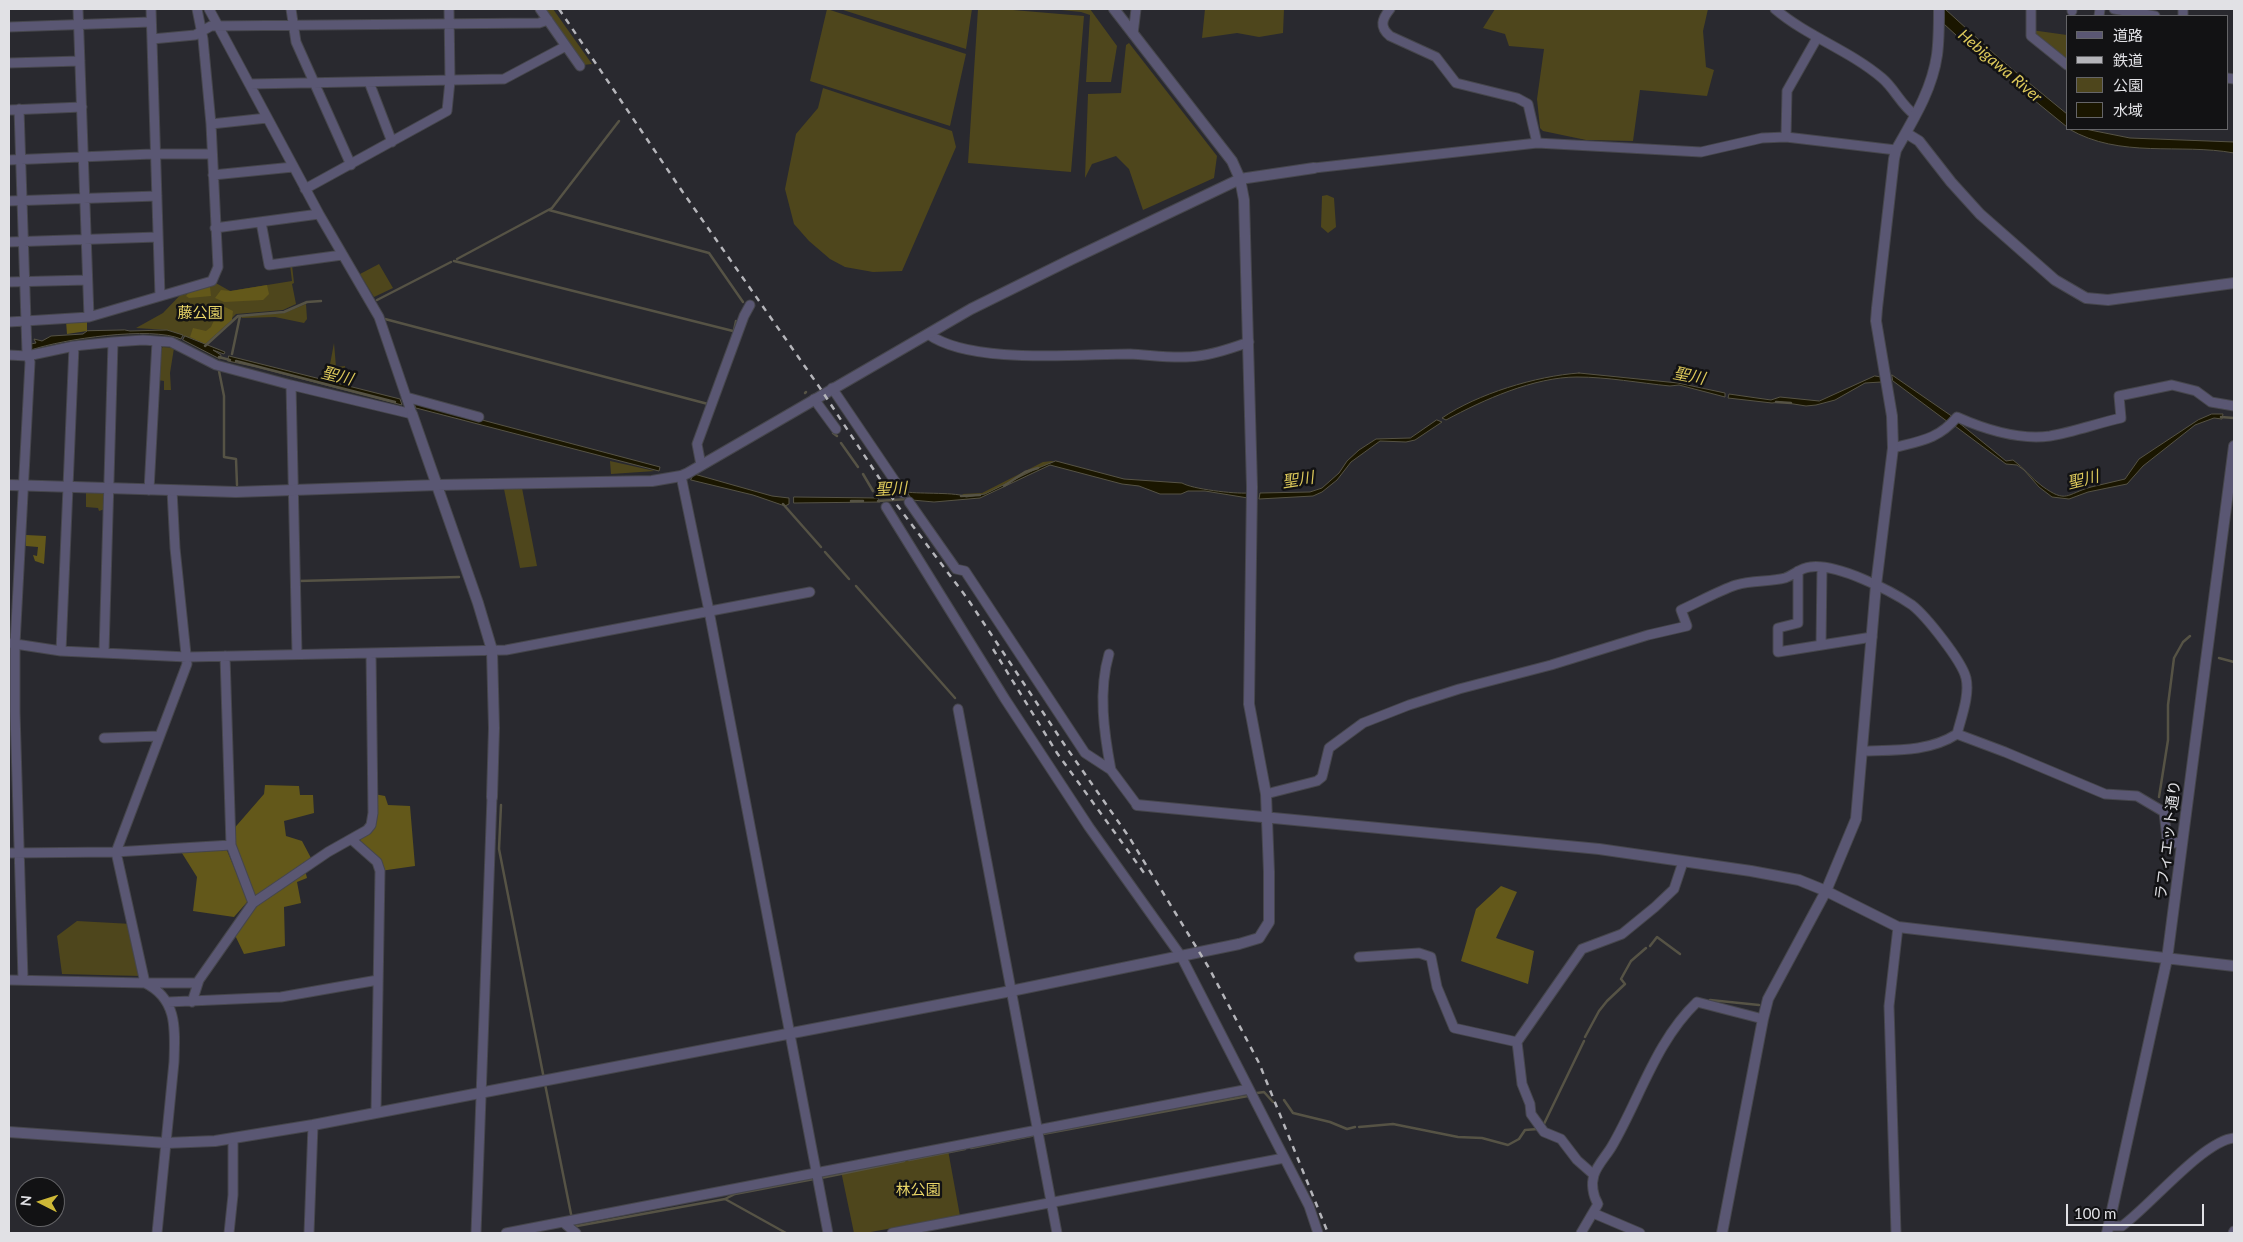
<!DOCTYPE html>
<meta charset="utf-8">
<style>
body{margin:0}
#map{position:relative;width:2243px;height:1242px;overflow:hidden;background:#29292f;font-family:Lato,"Noto Sans JP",sans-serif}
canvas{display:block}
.frame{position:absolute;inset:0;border:10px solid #e1e1e5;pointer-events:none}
.legend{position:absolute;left:2066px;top:15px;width:162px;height:115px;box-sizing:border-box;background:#121214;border:1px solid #656568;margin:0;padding:6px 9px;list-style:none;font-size:15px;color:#e1e1e5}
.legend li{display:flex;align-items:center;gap:10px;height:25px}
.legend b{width:25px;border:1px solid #656568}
.north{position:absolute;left:15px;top:1177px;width:50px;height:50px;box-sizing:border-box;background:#121214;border:1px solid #656568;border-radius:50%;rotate:275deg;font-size:14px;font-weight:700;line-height:20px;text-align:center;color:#e1e1e5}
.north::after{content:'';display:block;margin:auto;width:18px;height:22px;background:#ceb837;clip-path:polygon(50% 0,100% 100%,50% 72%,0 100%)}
.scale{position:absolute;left:2066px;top:1204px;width:138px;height:22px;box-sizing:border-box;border:2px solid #e1e1e5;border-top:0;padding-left:6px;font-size:15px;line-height:18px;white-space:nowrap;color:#e1e1e5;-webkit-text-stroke:4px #121214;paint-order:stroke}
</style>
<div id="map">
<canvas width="2243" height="1242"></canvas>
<div class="frame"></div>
<ul class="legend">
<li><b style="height:6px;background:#5a5773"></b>道路</li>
<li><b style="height:6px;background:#b5b5ba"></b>鉄道</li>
<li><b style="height:14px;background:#4e461c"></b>公園</li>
<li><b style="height:14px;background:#1a1600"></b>水域</li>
</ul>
<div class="north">N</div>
<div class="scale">100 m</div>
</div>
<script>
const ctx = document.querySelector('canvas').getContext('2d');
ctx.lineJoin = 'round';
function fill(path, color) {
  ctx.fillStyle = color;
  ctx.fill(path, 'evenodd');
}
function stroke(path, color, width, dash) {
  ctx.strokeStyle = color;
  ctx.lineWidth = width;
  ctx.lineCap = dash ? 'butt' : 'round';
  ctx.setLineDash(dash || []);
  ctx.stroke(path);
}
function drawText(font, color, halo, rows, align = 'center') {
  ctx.font = font + ' Lato,"Noto Sans JP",sans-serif';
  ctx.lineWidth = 5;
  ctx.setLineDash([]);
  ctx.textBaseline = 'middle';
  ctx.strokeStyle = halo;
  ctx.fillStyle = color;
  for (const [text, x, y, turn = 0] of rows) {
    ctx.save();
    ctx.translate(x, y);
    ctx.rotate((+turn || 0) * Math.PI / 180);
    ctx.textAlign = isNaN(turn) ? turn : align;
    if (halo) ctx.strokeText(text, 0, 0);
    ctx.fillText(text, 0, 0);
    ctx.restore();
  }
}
fill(new Path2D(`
 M544,9H553L592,64L583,65Z
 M827,9L966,54L950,126L810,81Z
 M840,9H972L966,49Z
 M978,9H1001L1084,16L1071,172L968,163Z
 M1051,9H1090L1117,46L1111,82H1086L1090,15L1081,12Z
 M1205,9H1284L1283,33L1259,37L1237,33L1202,38Z
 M1495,9H1708L1703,31L1706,67L1714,70L1707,96L1640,90L1633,141L1586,140L1543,131L1540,128L1537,99L1544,49L1509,46L1505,34L1483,28Z
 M2031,30L2067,35V65Z
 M1129,43L1217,156L1214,178L1143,210L1129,169L1116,156L1092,164L1085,178L1088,94L1121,93L1126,45Z
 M823,88L952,131L956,147L902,271L873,272L845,267L830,259L809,241L794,224L785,189L796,134L818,108Z
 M1327,195L1334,198L1336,227L1328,233L1321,227L1322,196Z
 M379,264L393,288L374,297L360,274Z
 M290,265H292L294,283L292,284L296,304L283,310L236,314L206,344L167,330L136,328L163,313L186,289L214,282L230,291L292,281Z
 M306,304L307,319L304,323L275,317L242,318L240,316L284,313Z
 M334,343L336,367L345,366L346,379L328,375Z
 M163,347L174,348L170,373L171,390H164V381L158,380L160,350Z
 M610,461L655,471L611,474Z
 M1052,461L1056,463L1046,465L986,494L966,497L962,494L982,493L1043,462Z
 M522,488L537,566L520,568L504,489Z
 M86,491L104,492L106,494L105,509L99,511L98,508L86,507Z
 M77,921L132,924L141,976L62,974L57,936Z
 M948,1150L960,1216L865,1233H854L841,1171Z`), '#4e461c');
fill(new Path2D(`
 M267,285L269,294L263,300L224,302L215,298L221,290L231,291Z
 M210,287L211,296L189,298L186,296L191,290Z
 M221,305L233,311L232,320L205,344L190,337L193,328L206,331L211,327Z
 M87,319V331L67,334L66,321Z
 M26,535L46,536L44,564L35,561L33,555L37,556L38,547L26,546Z
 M265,785L299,786L300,795H313L314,813L284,821L286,836L302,841L311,858L305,870L307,878L297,882L301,903L284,907L285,946L244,954L233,931L253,903L231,832L264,794Z
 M374,794L385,796L388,805L410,806L415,866L380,871L361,847L360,837L371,825Z
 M226,848L248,901L234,917L193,911L197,877L180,850Z
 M1501,886L1517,892L1496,938L1534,951L1528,984L1461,961L1476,909Z`), '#63581a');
const water = new Path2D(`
 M1945,9L2001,60L2067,114V127L1969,47L1944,24Z
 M2069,129H2085L2130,138L2234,142V153C2180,143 2120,159 2069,129Z
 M125,330L130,331L167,330L183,335L181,339C151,326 63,339 31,350V344L36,343L34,339L42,341L51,336L83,334L87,331Z
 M185,336L225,352L224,354L213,350L221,355L220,359L183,340Z
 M229,356L400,399L402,405L257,367L228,361Z
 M1579,373L1678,383L1725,393V397L1679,385L1670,386C1639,383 1608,377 1577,377C1534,377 1483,400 1446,420L1442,418C1477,394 1536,376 1579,373Z
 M1892,375L1953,417L1948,422L1893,381Z
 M1875,376L1881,377V382L1865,383L1835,400L1816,405L1806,406L1781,402L1772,403L1728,398L1729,394L1771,400L1780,397L1819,401Z
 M414,402L660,467L659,471L416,408Z
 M2212,414H2223L2222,419L2214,418L2195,425L2143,466L2127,484L2088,492L2069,499L2052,497L2039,487L2024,470L2017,465L2006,464L1955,426L1958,422L2006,461L2013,460C2024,468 2031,478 2042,486C2067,504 2066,494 2091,487C2102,484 2114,482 2125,479L2139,459L2198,420Z
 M1437,420L1442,422L1415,440L1406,442L1380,441L1351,462L1337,480L1322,492L1313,496L1259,499L1260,493L1310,492L1322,488L1339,473L1347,461L1359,450L1376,439L1410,438Z
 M1056,461L1124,479L1182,483C1192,489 1234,494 1248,493V498L1205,491H1188L1181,494H1160L1139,486L1122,484L1050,465L980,498L934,502L912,500L907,492C919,494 959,492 966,497L985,494L1036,469Z
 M694,474L772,496L789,498V504L785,506L753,495L691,480Z
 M794,497L878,498L880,502L794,503Z`);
fill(water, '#1a1600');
stroke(water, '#565345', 1);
stroke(new Path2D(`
 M549,210L709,253L743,302
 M457,259L552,208L619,121
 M454,261L733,331
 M377,300L451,262
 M385,319L708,404L709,401
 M733,335L736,321
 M205,346L238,316L284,312L307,302L321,301
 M232,354L240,316
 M219,357L230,360
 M236,361L395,402
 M219,371L224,396V457L236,459L237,485
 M805,393L806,392
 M1776,402L1791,403
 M2221,417L2234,418
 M833,433L837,436
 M841,443L858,467
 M863,474L873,491
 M1004,486L1025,472L1038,468
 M961,496L980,495
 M851,501H863
 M878,501L908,499
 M783,504L821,547
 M825,552L849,579
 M298,581L459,577
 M856,586L955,698
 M2219,658L2234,662
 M2159,797L2168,740V705L2174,658L2183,642L2190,636
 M501,805L499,849L544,1079
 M1650,946L1657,937L1680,954
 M1710,1000L1759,1005
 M1585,1037L1599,1011L1607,1001L1625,984L1621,979L1631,961L1646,948
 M545,1084L572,1219
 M1257,1093L1264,1092L1273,1102
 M1284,1100L1293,1113L1330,1122L1347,1129L1355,1127
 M1543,1126L1584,1041
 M1359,1127L1393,1124L1458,1137L1482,1138L1508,1145L1519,1139L1525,1130L1538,1129
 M1043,1134L1248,1096
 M971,1148L1036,1135
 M909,1160L965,1149
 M821,1178L904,1161
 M725,1199L735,1194L814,1179
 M575,1223L577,1226L725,1199L786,1233`), '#565345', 2.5);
const minor = new Path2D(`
 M78,9L89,317
 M151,9L160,296
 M209,9L319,214L379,317L412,414
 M291,9L296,42L351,165
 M540,9L580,66
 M1390,9C1382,19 1379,27 1390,36L1436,57L1456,83L1517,98L1528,104L1537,143
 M1775,9C1808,37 1849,50 1882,78C1895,89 1901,105 1915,115
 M2031,9V36L2067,65
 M2114,9L2155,16
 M2072,11V9
 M2099,16L2100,9
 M2183,16V9
 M9,27L151,22
 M1133,34L1136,9
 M152,39L195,35L211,26L539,23L548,20
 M9,63L80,61
 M2227,78L2234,79
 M369,82L392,142
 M250,84L504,79L566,46
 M19,109L27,352L30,362L15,644V712L23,979
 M9,110L82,107
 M211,124L267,118
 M1786,137L1787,91L1817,38
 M9,160L152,154H212
 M1314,168L1537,143L1701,152L1762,138L1786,137L1896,150
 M213,175L293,167
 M305,189L447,111L450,81L449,9
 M9,201L157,196
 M261,222L269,265L342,255
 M215,228L319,214
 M9,242L158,237
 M9,282L87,280
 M9,322L89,317L212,281L218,267L211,124L203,39L197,9
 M928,334C971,365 1077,354 1130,354C1152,355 1176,359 1198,356C1216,354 1232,348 1249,342
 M9,355L27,356L74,346L113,342L143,340L171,342L216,365L291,385
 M832,388L903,493
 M406,397L479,417
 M814,399L836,429
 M1893,448C1920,441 1939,439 1957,417C1984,429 2020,440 2050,436C2074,432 2098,423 2121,418L2119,396L2172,385L2196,391L2211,402L2234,406
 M701,465L697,444L744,316L750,305
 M681,476L709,611L828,1233
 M149,490L157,341
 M172,490L175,548L187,664L116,852L145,983H198
 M909,502L956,569L965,571L1085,753L1111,770L1137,805
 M886,507L1005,699L1089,827L1181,956L1309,1206L1318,1233
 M1798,571V623L1778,628V652L1872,637
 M9,643L61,651L187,657L506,650L810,592
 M1821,645L1822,567
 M61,651L74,346
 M104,652L113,342
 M297,654L291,385L412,414
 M1109,654C1098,691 1104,733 1111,770
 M225,656L231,845L253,903
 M958,709L1057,1233
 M1957,734L2005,752L2105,794L2137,796L2164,812L2167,839L2174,843L2182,842
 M104,738L159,736
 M1266,794L1317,781L1322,777L1329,748L1363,723L1409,705L1459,689L1551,665L1648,635L1687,626L1681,610C1699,602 1718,591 1736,585C1752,580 1770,582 1785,578C1794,575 1800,568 1810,567C1836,563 1890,590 1912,605C1926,616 1962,661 1966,678C1970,695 1961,718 1957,734C1929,752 1896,750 1863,751
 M351,839L377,862L380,871L376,1112
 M9,853L115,852L231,845
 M1359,957L1419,953L1431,957L1437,987L1454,1028L1517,1042
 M9,980L145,983C178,999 175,1030 174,1062L157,1233
 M168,1002L281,997L378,980
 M192,1002L199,980L253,903L328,852L367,830L371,825L373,813L371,653
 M1594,1175L1577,1160L1561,1139L1544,1132L1531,1114L1530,1104L1522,1084L1517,1042L1582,949L1622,934L1655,907L1674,889L1683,862
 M1593,1213L1640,1233
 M564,1223L576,1233
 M2109,1226H2122C2150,1206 2203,1141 2234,1138
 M229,1233L233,1195V1138
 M309,1233L313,1125
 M476,1233L492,797
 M506,1233L1249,1089
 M892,1233L1284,1158
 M1581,1233L1598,1204C1593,1196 1591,1184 1594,1175C1597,1165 1607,1155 1612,1146C1640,1098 1656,1041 1697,1002L1763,1019
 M1896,1233L1889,1006L1898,927
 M2233,1233L2234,1231`);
const tertiary = new Path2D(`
 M1906,133L1919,141L1951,182L1980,214L2055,280L2086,298L2108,300L2234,283
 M412,414L478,603L492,650L494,728L492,797
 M9,485L236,492L437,485L652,481L681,476L688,473L971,309L1070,260L1240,179L1314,168
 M1137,805L1599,849L1751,871L1799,880L1826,891L1898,927L2234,966
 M9,1132L166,1143L215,1141L313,1125L1011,991L1239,944L1259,938L1269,922V872L1266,794L1249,704L1252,487L1244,200L1240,179L1232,161L1114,9
 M1722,1233L1763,1019L1768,999L1826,891L1856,819L1876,585L1893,448L1892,416L1876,321L1877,308L1894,159L1896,150C1913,120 1932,90 1937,55C1939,40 1939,24 1939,9
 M2107,1233L2167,959L2234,446`);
stroke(minor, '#46464c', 11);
stroke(tertiary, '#46464c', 12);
stroke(minor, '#5a5773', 9);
stroke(tertiary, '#5a5773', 10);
stroke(new Path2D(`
 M559,9L682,191L820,388L897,505L967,598L1066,747L1129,837L1209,968L1259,1063L1328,1233
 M993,649L1057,753L1147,877`), '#b5b5ba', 2.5, [6, 6]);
drawText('15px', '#e9d567', '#121214', [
 ["藤公園",200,313],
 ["林公園",918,1190]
]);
drawText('15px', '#e1e1e5', '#121214', [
 ["ラフィエット通り",2168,840,-83]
]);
drawText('italic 16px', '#dcc85a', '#121214', [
 ["Hebigawa River",2000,66,40],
 ["聖川",337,376,14],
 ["聖川",1689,376,11],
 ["聖川",1298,480,-9],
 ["聖川",2083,480,-14],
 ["聖川",891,489,-3]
]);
</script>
